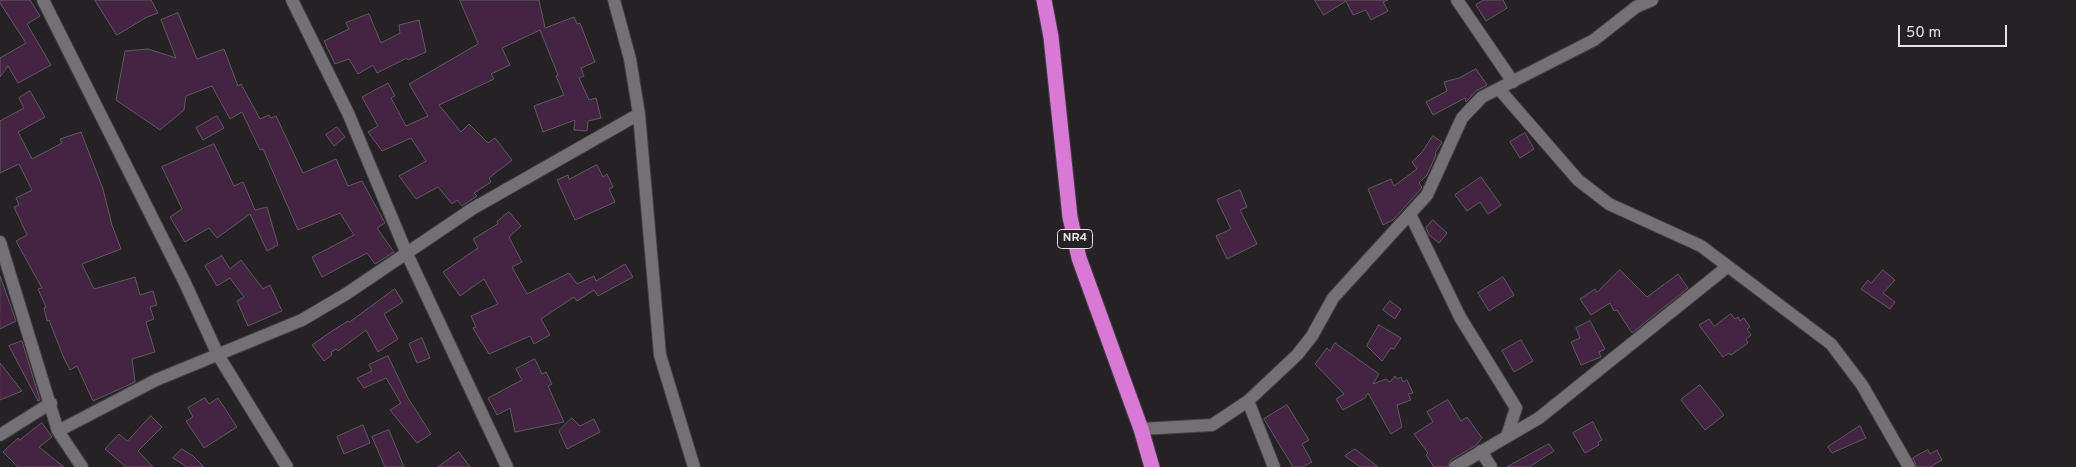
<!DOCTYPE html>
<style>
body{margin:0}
#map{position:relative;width:2076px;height:467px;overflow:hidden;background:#252125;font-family:Overpass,sans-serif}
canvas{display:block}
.scale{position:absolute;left:1898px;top:25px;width:109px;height:22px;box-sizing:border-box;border:2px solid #e6e3e6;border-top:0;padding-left:6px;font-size:15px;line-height:18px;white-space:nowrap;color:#e6e3e6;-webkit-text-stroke:4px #252125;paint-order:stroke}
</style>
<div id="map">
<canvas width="2076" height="467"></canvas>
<div class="scale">50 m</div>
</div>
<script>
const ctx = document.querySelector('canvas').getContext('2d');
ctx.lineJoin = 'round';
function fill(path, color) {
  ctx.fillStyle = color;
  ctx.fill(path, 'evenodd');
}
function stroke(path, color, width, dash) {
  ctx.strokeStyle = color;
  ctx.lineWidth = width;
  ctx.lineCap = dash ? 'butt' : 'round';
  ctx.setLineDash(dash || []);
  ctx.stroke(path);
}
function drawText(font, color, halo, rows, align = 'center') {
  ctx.font = font + ' Overpass,sans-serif';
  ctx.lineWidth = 5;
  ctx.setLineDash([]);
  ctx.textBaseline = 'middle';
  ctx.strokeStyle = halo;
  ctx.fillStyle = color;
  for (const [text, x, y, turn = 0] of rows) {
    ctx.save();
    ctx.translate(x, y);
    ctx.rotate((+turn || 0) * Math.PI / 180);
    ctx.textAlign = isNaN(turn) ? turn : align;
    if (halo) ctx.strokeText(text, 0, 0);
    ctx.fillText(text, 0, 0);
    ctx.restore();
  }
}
const building = new Path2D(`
 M0,0H30L40,16L27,24L51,65L18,83L8,66L0,77V58L26,43L0,3Z
 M95,0H151L158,13L147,17L117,35Z
 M460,0H539L545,28L574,17L577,24L580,23L595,62L581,68L584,76L579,78L589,100L596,98L601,118L588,121L587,131L574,130L575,120L543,132L534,106L564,95L556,76L558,75L540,30L502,48L510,65L491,74L494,79L439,105L461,132L469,124L488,143L495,138L512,160L489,178L491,182L474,193L477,196L462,206L457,200L452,204L438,187L416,199L399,176L426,161L411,138L382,151L368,132L378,126L362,97L388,83L395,96L391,98L406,126L428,116L409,84L478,44Z
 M1315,0H1388L1383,2L1388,11L1371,20L1366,10L1353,15L1346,1L1324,15Z
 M1484,0H1503L1507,8L1486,21L1476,5Z
 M178,13L197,59L224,49L238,86L241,84L260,119L269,115L271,118L276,116L303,173L336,159L348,186L362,181L385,223L377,228L394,252L375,264L367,253L322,277L312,257L354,235L340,213L298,230L263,149L260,150L242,112L230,119L212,86L186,96L184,110L160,130L116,100L125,51L148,49L176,58L161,20Z
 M369,14L381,43L400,33L399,25L419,20L426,52L408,60L407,58L377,73L373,65L358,74L349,59L335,64L324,41L349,29L346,23Z
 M1476,69L1487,85L1476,91L1466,102L1465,98L1433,115L1426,102L1447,91L1444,82L1459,78Z
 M30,91L45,117L18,132L32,159L62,143L60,139L81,132L103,189L112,225L121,249L82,264L94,289L135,277L140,295L153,291L157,305L150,307L154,319L146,322L155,352L132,359L135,382L93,401L77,366L70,370L63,356L49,320L47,321L44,308L46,307L38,289L42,288L16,241L27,235L14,207L19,205L16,198L32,190L19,164L0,173V121L24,108L19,98Z
 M217,116L224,128L203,140L196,128Z
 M337,127L345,137L334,146L326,135Z
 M1525,133L1534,149L1520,158L1510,142Z
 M1433,136L1442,142L1435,153L1436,155L1427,175L1419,183L1422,187L1420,190L1393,220L1383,225L1368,189L1391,179L1394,186L1417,169L1412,162L1422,152Z
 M214,144L234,186L243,182L255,210L267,207L278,245L267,251L250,214L217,238L209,228L185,242L170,217L182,209L162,167Z
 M597,165L603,177L607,174L613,187L609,189L615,202L575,220L557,180L568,175L569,179Z
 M1481,177L1501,205L1488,214L1480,202L1467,211L1455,195Z
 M1240,190L1247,207L1240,210L1257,244L1227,259L1216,236L1231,229L1217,200Z
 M509,212L521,226L509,237L522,262L512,267L527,294L569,273L577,284L594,276L596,281L625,264L633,277L598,296L594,290L577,301L574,297L541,319L550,335L534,344L530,336L489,354L473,328L476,327L471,316L498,304L484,279L460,296L443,272L478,248L473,239L498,224L497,222Z
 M1433,220L1447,233L1439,243L1429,235L1426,228Z
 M222,256L230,269L241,260L263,289L270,285L282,311L248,326L237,301L244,297L230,278L217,286L205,266Z
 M1620,270L1647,297L1678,274L1688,288L1632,333L1617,310L1614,311L1610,303L1591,315L1580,299L1595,289L1597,292Z
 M1883,270L1895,280L1883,293L1895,302L1890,309L1861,289L1868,280L1871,283Z
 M0,276L16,321L0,329Z
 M1503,277L1514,295L1489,311L1478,293Z
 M395,289L403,302L384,314L398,339L378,352L366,330L338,351L336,349L331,352L332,355L324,361L312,345L332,331L348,321L349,322Z
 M1390,301L1401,309L1395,319L1383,310Z
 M1731,314L1735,319L1738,317L1740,321L1744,318L1750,327L1747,329L1751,335L1746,339L1748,343L1731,355L1729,353L1723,357L1699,325L1709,319L1714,326Z
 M1590,321L1605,349L1599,352L1601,357L1581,365L1571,342L1580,338L1576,328Z
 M1379,325L1401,338L1394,349L1391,348L1382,361L1367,346Z
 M422,338L430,358L417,363L409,344Z
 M1521,340L1533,361L1514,372L1502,351Z
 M22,341L40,400L38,401L9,346Z
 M1335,343L1379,374L1373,384L1386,379L1390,382L1395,376L1397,379L1401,377L1403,382L1407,380L1413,393L1408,394L1411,400L1397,405L1402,427L1391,434L1368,393L1365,398L1343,410L1336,399L1344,394L1315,364L1327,348L1330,351Z
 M388,356L408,398L431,434L417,443L390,410L401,403L386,378L364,388L357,378L372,371L369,365Z
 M535,359L542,374L546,372L552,384L548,386L564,422L515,432L510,408L497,415L488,398L522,380L516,369Z
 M0,363L22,391L0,400Z
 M1700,385L1724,415L1705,430L1681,400Z
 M205,398L209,404L218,398L237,427L204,448L186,421L193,417L188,408Z
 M1448,400L1461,421L1467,417L1482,438L1475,446L1451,460L1447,467H1434L1426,455L1428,453L1414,434L1433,422L1427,412Z
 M1287,405L1309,440L1302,444L1312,462L1302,467H1293L1264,419Z
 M151,416L162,427L138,451L153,467H126L105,449L119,434L127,441Z
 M572,418L580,426L594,419L600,432L567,449L559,431Z
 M1593,422L1602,440L1598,442L1599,445L1585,453L1573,433Z
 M42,423L52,437L39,447L64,467H18L3,452L18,438L19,440Z
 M363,425L370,443L344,454L337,437Z
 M1860,426L1866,438L1832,453L1828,447Z
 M389,430L404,467H385L372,437Z
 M1549,444L1554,451L1529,467H1507Z
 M182,449L193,456L204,467H187L173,458Z
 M1355,449L1378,467H1360L1345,456Z
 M1928,450L1930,454L1937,450L1942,460L1930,467H1917L1913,458Z
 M459,452L470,467H438Z`);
fill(building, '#442443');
stroke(building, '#605a5f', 1);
const street = new Path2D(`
 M43,0L185,283L218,355L287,467
 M292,0L348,113L407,254L507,467
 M614,0L630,59L639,114L660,355L694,467
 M1457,0L1513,82
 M1499,89L1578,180L1609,204L1701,246L1831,344L1862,385L1909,467
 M1410,214L1460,317L1516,408L1507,436
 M0,242L58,431L82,467
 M1248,401L1274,467
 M1141,429L1212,425L1248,401L1297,355L1312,336L1333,298L1427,195L1462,118L1482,97L1594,40L1636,7L1652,0
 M58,431L156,380L302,320L346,294L472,209L639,114
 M0,435L51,403
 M1481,451L1491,467
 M1455,467L1539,418L1727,267`);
const highway = new Path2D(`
 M1044,0L1051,37L1070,217L1079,258L1141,429L1152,467`);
stroke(street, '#423e42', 14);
stroke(highway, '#423e42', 17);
stroke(street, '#757075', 12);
stroke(highway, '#d879d5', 15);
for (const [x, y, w] of [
 [1075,239,35]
]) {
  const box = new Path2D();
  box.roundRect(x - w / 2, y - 9.5, w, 19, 4);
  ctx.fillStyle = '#252125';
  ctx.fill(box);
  stroke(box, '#e6e3e6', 1);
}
drawText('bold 12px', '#e6e3e6', null, [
 ["NR4",1075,239]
]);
</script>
